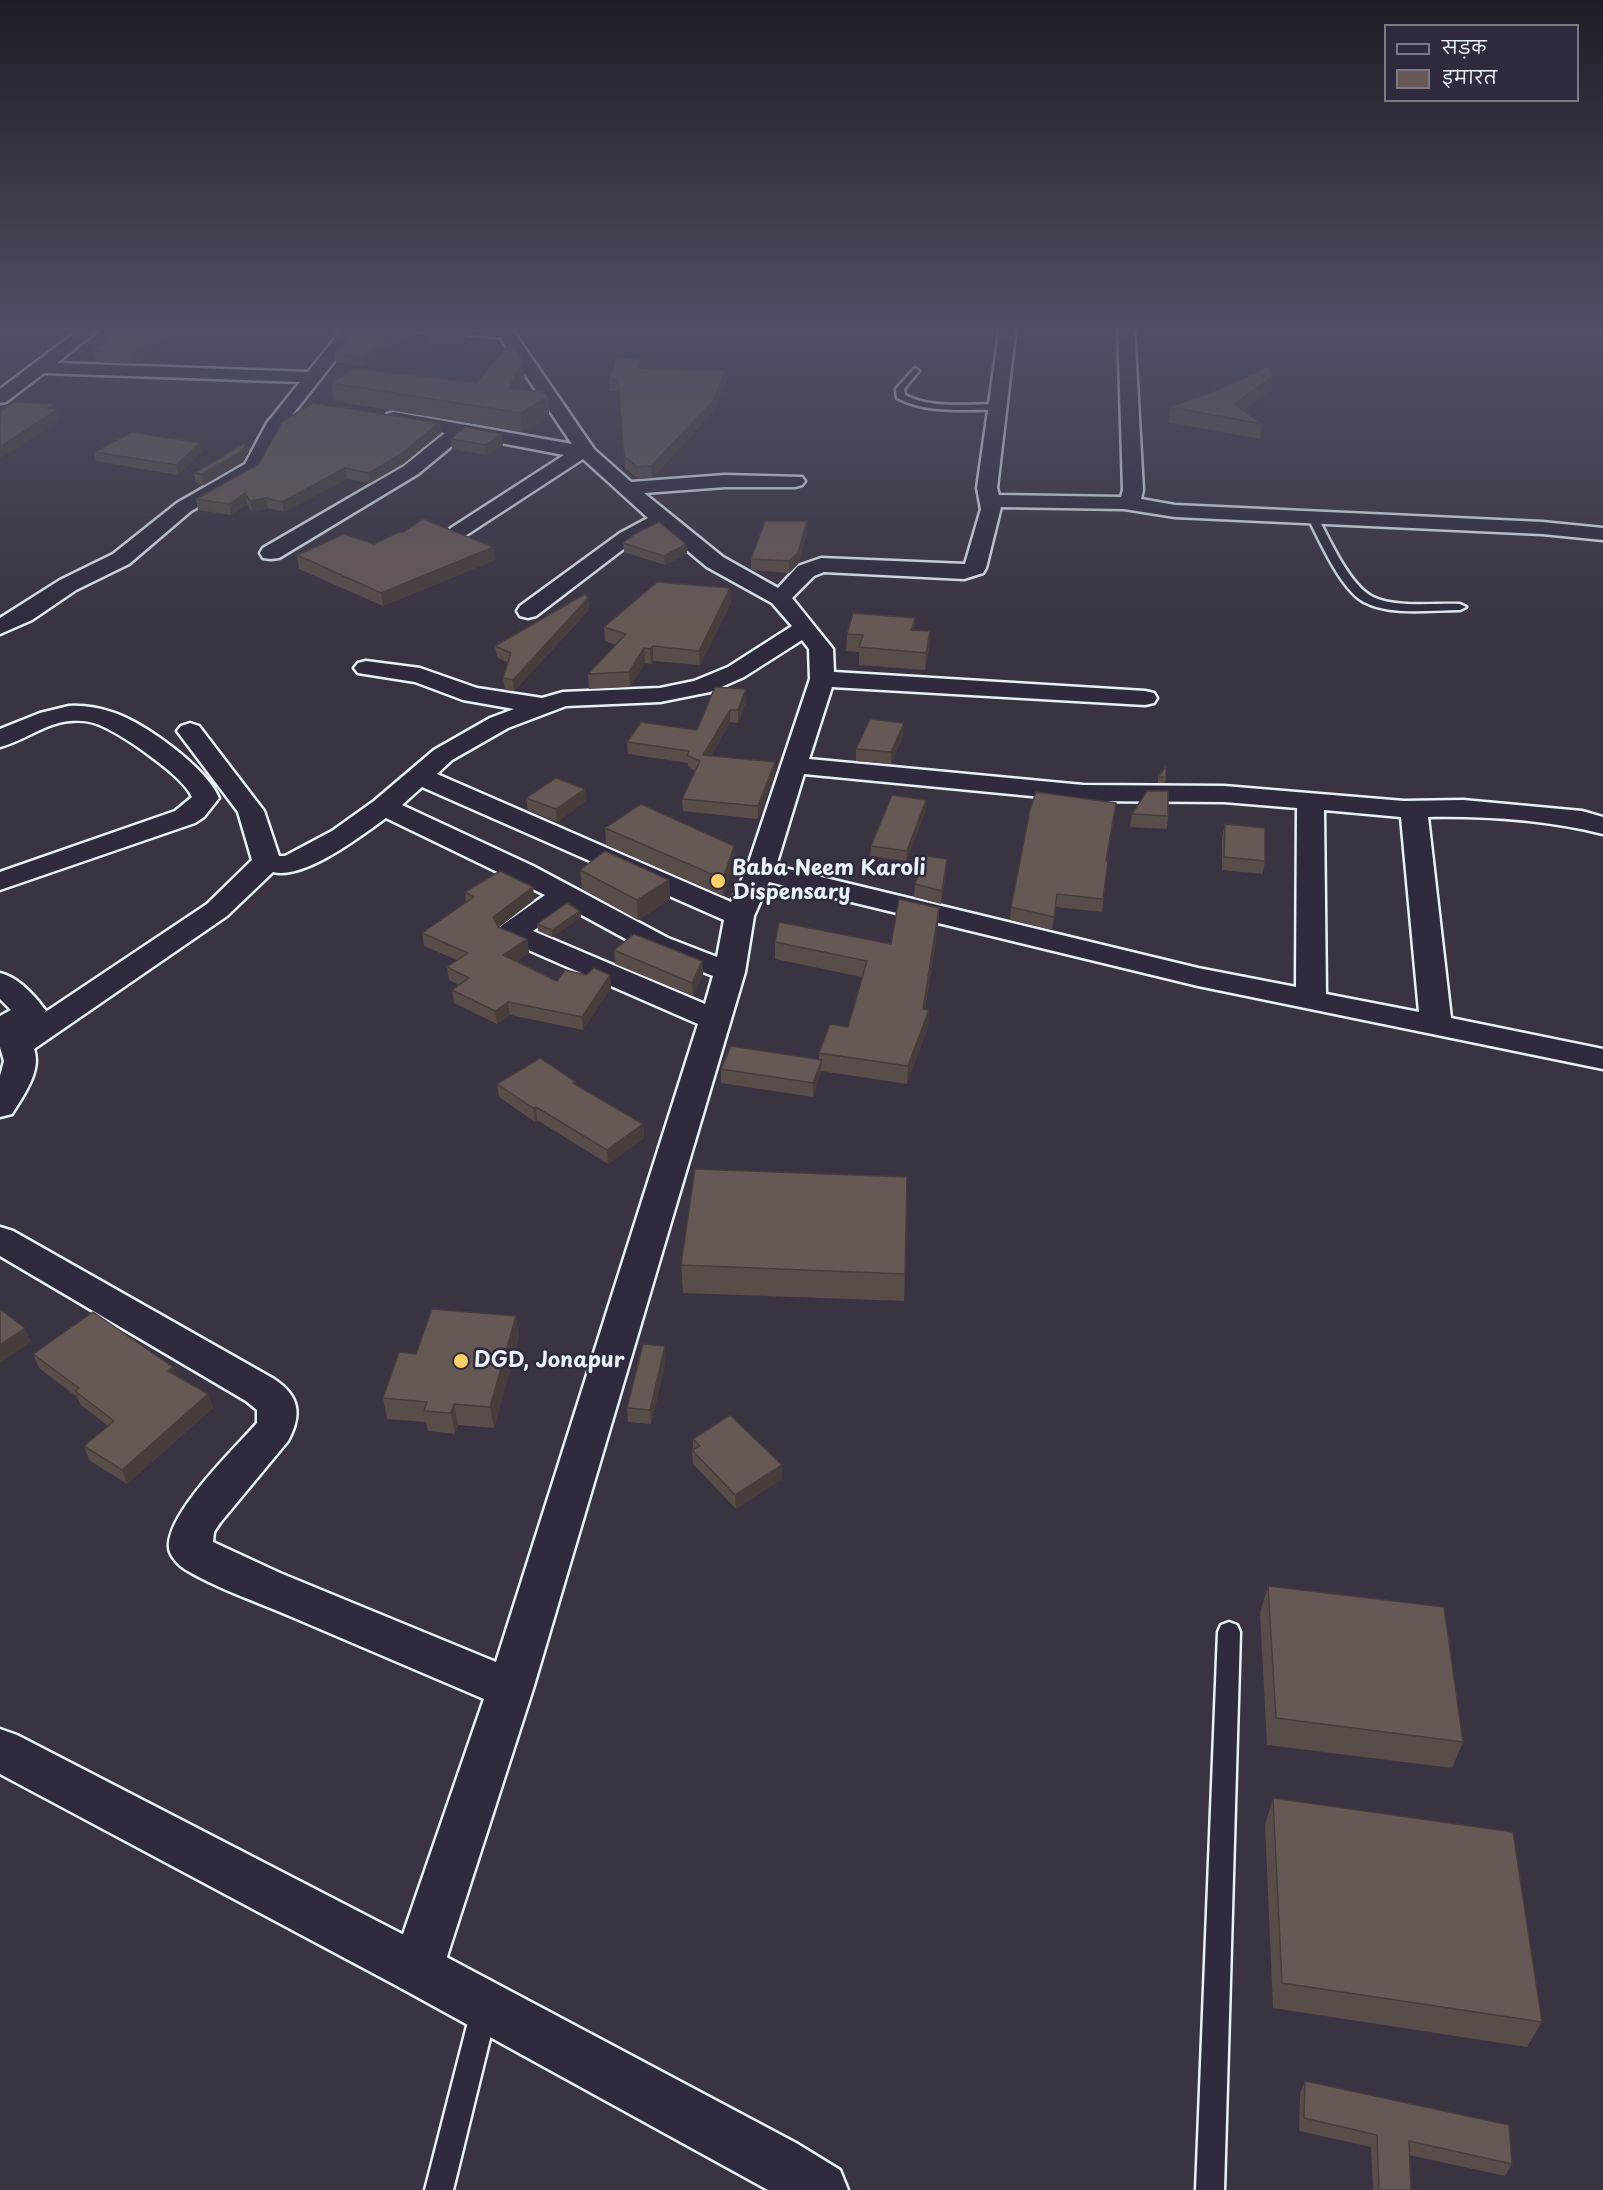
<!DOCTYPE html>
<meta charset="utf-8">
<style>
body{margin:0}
#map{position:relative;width:1603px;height:2190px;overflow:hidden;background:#3a3342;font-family:"Playpen Sans","Playpen Sans Deva",sans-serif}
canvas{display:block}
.legend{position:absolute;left:1384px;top:24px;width:195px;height:78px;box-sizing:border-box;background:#2f2a3d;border:2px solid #797a88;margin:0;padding:8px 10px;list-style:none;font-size:18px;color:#e8f1f8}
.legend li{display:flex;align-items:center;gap:12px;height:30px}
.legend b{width:30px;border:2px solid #797a88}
</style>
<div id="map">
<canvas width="1603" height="2190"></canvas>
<ul class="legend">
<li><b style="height:8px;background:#2f2a3d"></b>सड़क</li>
<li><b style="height:16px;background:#665955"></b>इमारत</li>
</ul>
</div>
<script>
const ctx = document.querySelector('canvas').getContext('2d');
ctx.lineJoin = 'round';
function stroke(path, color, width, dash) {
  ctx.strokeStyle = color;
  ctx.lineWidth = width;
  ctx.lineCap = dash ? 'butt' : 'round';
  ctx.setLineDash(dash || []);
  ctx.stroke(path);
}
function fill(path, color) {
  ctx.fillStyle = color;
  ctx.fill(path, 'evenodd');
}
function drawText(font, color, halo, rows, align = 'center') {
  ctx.font = font + ' "Playpen Sans",sans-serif';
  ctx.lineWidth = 5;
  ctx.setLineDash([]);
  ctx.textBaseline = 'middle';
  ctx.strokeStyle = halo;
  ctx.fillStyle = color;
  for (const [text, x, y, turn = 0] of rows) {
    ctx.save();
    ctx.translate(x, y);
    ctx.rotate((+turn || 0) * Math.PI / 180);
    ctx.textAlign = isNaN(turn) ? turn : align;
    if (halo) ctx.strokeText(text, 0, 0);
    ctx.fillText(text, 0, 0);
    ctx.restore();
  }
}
const service = new Path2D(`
 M915,368L919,371L904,389L905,395C931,409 968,404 997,404L1002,407L997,410C964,409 927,414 897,398L896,389Z
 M1313,515L1318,518C1330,540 1350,586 1373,597C1395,608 1435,603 1460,604L1466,607L1460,610C1430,610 1391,616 1364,602C1341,590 1320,541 1308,518Z
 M1229,1622L1237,1625L1240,1632L1224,2190H1196L1218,1632L1221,1625Z
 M484,1997L493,2001L497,2010L453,2190H425L471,2010L475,2001Z`);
const minor = new Path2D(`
 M84,326H103L57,363L308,372L345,326H362L285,424L260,472L191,511L129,564L76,590L32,620L0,634V618L60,580L113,554L177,503L245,464L267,423L300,382L44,373L6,402L0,403V389Z
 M399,326H494L511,328L594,449L631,482L725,475L802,477L805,481L802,485L795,487H725L644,493L723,557L778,588L798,566L821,558L965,564L981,509L977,488L1000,326H1016L997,488L999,495L1121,497L1123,490L1118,326H1134L1143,490L1141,499L1175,505L1542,522L1603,528V540L1542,534L1175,517L1124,509L1001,507L986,568L983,573L964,579L824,572L814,576L792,598L833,649L834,672L1145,691L1154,693L1157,698L1154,703L1145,705L832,687L809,759L1083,785L1224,786L1404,801L1463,800L1582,811L1603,817V834C1547,820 1486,816 1428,817L1451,1018L1603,1049V1069L1198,986L769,882L754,916L745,972L533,1689L443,1969L435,1987L417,1995L399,1987L391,1969L484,1699C420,1672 356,1644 292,1617C258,1602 220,1590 188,1571C180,1567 169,1556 169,1547C167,1513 234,1449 257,1423V1410L246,1401L0,1256V1227L13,1231L274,1379C300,1396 302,1415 288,1441L220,1523L214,1532L213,1542L280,1573L496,1662L698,1024L501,938L496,932L501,926L545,895L386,818C361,836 304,880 273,872L227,916L34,1049C42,1071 23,1096 12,1114L0,1117V1076L4,1061L0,1047V1016L11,1010L0,999V973C18,977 35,996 46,1011L44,1013L207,904L252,860L238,812L177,731L181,726L190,723L199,726L264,811L279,856H285L332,831L374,801L434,750L490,718L514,709L463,700L415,682L358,673L354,668L358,663L366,661L420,668L477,688L542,698L563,692L660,688L694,681L728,667L792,626L772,603L707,567L660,528L634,541L536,616L528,618L520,616L517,611L520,606L620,533L648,518L583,459L465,536L458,538L451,536L447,532L451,528L564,455L464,436L418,474L279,558L271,559L263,558L260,553L263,548L404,466L445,433L387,422L385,418L387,414L394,412L572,444L500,337L407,331ZM802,640L809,649L810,679L746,871L731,902L437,774L452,760L508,728L566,706L660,702L710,692L744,677ZM804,774L1083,801L1224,802L1297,808L1296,987L1198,968L776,866ZM422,787L724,920L717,957L668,938L533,866L402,805ZM1324,810L1401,817L1419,1012L1326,994ZM567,907L646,950L713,976L705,1004L533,931Z
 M69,706C84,705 100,708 115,713C146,724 207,768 219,798L204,817L195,823L0,890V872L175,811L192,797C184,776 119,732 97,724C89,721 79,720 70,721C45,723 24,741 0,747V729L40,713Z`);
const tertiary = new Path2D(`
 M0,1729L17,1735L435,1951L796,2143L840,2170L848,2190H768L399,1987L0,1774Z`);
stroke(service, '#e8f1f8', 5);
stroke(minor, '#e8f1f8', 5);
stroke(tertiary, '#e8f1f8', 5);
fill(service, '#2f2a3d');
fill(minor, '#2f2a3d');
fill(tertiary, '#2f2a3d');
fill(new Path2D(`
 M179,326L135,364L95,362L92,351Z
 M467,328L468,337L461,345L427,344L426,335Z
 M414,334L364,366L336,362L335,353Z
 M640,359L641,368L725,371L726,382L714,411L652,478L638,479L625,468L619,391H610L609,379Z
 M525,379L520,389L548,397L549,415L523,432L334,401L331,383H476Z
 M1271,391L1243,411L1262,424L1260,439L1168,422L1170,407Z
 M439,423L441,433L403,464L370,483L347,479L284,512L268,508L252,512L247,504L231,515L198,510L196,499Z
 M502,434L503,445L486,455L452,449L451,439Z
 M94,452H202L178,475L96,461Z
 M249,452L243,462L204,485L196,483L194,473Z
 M807,532L798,564L789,573L751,570V559Z
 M402,533L495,560L383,606L299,569L297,555L374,544Z
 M623,543L686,544L687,553L665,565L624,552Z
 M588,598L589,610L514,691L505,690L503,678L508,663L497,657L495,646Z
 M731,603L700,665L653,661L651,664L645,663L630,687L589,689L588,674L616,645L605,641L604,627Z
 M915,618L914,630L930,631L929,649L925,670L859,665V652L846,651L847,634Z
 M746,689V701L738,723L730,722L711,756L775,762V774L758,819L683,811L682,799L695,771L688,767V763L628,754L627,742L697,730Z
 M903,736L891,764L856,761V749Z
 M1158,777H1166L1165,783H1158Z
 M526,798L586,801L557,822L528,810Z
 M926,800V810L906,861L870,856L871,846Z
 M1116,803L1107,861H1108L1102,912L1056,907L1052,930L1010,920L1011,907Z
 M1132,814L1168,816L1167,829L1130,827Z
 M1225,824L1265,861L1263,874L1222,870V837Z
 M605,828L734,863L723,896L606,845Z
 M580,870L669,880L670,899L638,920L582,889Z
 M946,872L941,904L914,897L915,884Z
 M533,887L534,900L499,927L527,939L529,953L516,961L557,981L586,975H610L611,988L583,1030L510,1015L497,1024L454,1003L452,990L459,985L449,980L447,967L457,960L424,946L422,933L466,902L465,892Z
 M939,908L938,925L925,1009L928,1027L907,1084L821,1071L813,1097L721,1083V1069L819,1059V1053L848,1027L862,977L775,959V942L891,944Z
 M580,911L581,917L552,937L538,931L537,924Z
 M614,950L702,961L703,974L693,996L615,964Z
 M497,1084L576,1085L643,1124L644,1138L608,1164L537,1120L535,1122L499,1097Z
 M681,1265L905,1274L904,1301L683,1293Z
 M516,1316L519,1337L494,1428L458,1425L455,1434L428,1431L426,1422L387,1419L383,1398L416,1354Z
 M33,1354L173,1367L175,1375L208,1394L213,1408L127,1484L89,1460L84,1446L108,1426L81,1405L77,1397L39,1368Z
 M666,1360L651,1424L628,1422L627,1408Z
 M693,1439L782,1465V1479L736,1509L693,1464L692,1450L693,1449Z
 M1268,1586L1463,1742L1452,1768L1267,1745L1260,1613Z
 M1273,1798L1542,2022L1527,2047L1273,2008L1265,1825Z
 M1305,2081L1512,2164L1505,2176L1409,2155L1411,2190H1373L1371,2147L1299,2131L1300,2093Z`), '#584d49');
fill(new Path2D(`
 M163,326H179L135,364L132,352Z
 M411,326H413L414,334L364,366L363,357Z
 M467,328L468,337L461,345L460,336Z
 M640,359L641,370L637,368Z
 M523,361L525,379L511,406L509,388Z
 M725,371L726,382L714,411L652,478L651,466Z
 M1273,376L1271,391L1232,419L1234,404Z
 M548,397L549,415L523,432L521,413Z
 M53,404L55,411L58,409L60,419L0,459V447Z
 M439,423L441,433L403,464L370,483L369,473Z
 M502,434L503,445L486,455L485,445Z
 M247,442L249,452L243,462L204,485L202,474Z
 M200,443L202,452L178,475L176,465Z
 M345,468L347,479L284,512L282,502Z
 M245,493L247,504L231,515L229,504Z
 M266,498L268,508L252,512L250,501Z
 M807,521V532L798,564L789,573V561Z
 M686,544L687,553L665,565L664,556Z
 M493,547L495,560L383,606L381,593Z
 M730,588L731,603L700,665L699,651Z
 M588,598L589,610L514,691L513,680Z
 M915,618L914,635L911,630Z
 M930,631L929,649L925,670L926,653Z
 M653,646V661L651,664L650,649Z
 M644,648L645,663L630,687L629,672Z
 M746,689V701L738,723V710Z
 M730,710V722L704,768L703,755Z
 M904,723L903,736L891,764V752Z
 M775,762V774L758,819V806Z
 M585,789L586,801L557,822L556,809Z
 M926,800V810L906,861L907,851Z
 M734,846V863L723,896V879Z
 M947,859L946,872L941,904L942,891Z
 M669,880L670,899L638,920L637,900Z
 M533,887L534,900L494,931L493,917Z
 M939,908L938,925L922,1026L923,1009Z
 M580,911L581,917L552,937V930Z
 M527,939L529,953L505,969L503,955Z
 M702,961L703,974L693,996L692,983Z
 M610,975L611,988L583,1030L582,1017Z
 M508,1002L510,1015L497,1024L495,1011Z
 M929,1010L928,1027L907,1084L908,1066Z
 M822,1060L821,1073L813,1097V1083Z
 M536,1107L537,1120L535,1122L533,1108Z
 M643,1124L644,1138L608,1164L607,1150Z
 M516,1316L519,1337L494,1428L490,1407Z
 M25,1328L31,1342L0,1363V1345Z
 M665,1346L666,1360L651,1424L650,1410Z
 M173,1367L177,1381L168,1371Z
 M208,1394L213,1408L127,1484L122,1470Z
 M454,1404L458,1425L455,1434L451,1413Z
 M782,1465V1479L736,1509L735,1495Z`), '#473e3c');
const building = new Path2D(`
 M121,326H163L132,352L92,351Z
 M357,326H411L363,357L335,353Z
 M433,326H443L467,328L460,336L426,335Z
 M511,342L523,361L509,388L544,392L548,397L521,413L331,383L354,368L476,383Z
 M617,358L640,359L637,368L725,371L714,400L651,466L637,467L624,456L618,380L609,379Z
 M1268,367L1273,376L1234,404L1262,424L1170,407L1218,390Z
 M14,402L53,404L48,408L58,409L0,447V412Z
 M313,403L439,423L401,454L369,473L345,468L282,502L266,498L250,501L245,493L229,504L196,499L259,464L282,422Z
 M465,427L502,434L485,445L451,439Z
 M132,432L200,443L176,465L94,452Z
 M247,442L241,452L202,474L194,473Z
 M423,519L493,547L381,593L297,555L344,534L374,544L399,532L402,533Z
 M765,521H807L798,553L789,561L751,559Z
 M659,522L686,544L664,556L623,543L635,534Z
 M657,582L730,588L699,651L653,646L650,649L644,648L629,672L588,674L626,634L604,627Z
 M585,594L588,598L513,680L503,678L511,653L495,646Z
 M853,613L915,618L911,630L930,631L926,653L859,647L863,635L847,634Z
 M715,687L746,689L738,710H730L703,755L775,762L758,806L682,799L700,761L687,755L689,751L627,742L641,722L697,730Z
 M870,719L904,723L891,752L856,749Z
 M1166,766V777H1158Z
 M556,778L585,789L556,809L526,798Z
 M1147,791H1168V816L1132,814Z
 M1036,792L1116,803L1106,861H1108L1103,899L1057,894L1054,917L1011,907L1030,810Z
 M892,795L926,800L907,851L871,846Z
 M641,804L734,846L723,879L605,828Z
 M1225,824L1265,828V861L1224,857Z
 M605,851L669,880L637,900L580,870Z
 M926,856L947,859L942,891L915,884Z
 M500,871L533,887L493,917L498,927L527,939L503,955L557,981L565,970L586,975L594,968L610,975L582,1017L508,1002L495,1011L452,990L469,978L447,967L468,953L422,933L474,897L465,892Z
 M899,899L939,908L923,1009L929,1010L908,1066L819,1053L830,1024L848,1027L867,961L775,942L779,922L891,944Z
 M567,903L580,911L552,930L537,924Z
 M634,934L702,961L692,983L614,950Z
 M731,1046L822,1060L813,1083L721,1069Z
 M540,1058L576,1082L573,1083L643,1124L607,1150L536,1107L533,1108L497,1084Z
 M695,1169L907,1177L905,1274L681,1265Z
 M0,1309L25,1328L0,1345Z
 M432,1309L516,1316L490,1407L454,1404L451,1413L424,1411L427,1402L383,1398L399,1352L416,1354Z
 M93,1312L173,1367L168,1371L208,1394L122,1470L84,1446L114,1421L75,1391L79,1388L33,1354Z
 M643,1344L665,1346L650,1410L627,1408Z
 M730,1415L782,1465L735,1495L692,1450L700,1446L693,1439Z
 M1268,1586L1444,1607L1463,1742L1276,1718Z
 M1273,1798L1513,1832L1542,2022L1282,1983Z
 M1305,2081L1509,2125L1512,2164L1409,2141L1411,2190H1379L1377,2135L1304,2118Z`);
fill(building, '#665955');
stroke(building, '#473e3c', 1.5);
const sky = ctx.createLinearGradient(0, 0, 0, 633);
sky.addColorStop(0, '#201c24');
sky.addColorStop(0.52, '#4f5065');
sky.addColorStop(1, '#4f506500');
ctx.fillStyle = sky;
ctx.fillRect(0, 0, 1603, 633);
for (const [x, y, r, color] of [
 [718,881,8,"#ffd166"],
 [461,1361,8,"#ffd166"]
]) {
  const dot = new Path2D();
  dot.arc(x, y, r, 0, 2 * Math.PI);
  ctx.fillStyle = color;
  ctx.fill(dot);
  stroke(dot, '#2f2a3d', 2);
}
drawText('bold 21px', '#e8f1f8', '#2f2a3d', [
 ["Baba Neem Karoli",732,869],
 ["Dispensary",732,893],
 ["DGD, Jonapur",474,1361]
], 'left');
</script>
